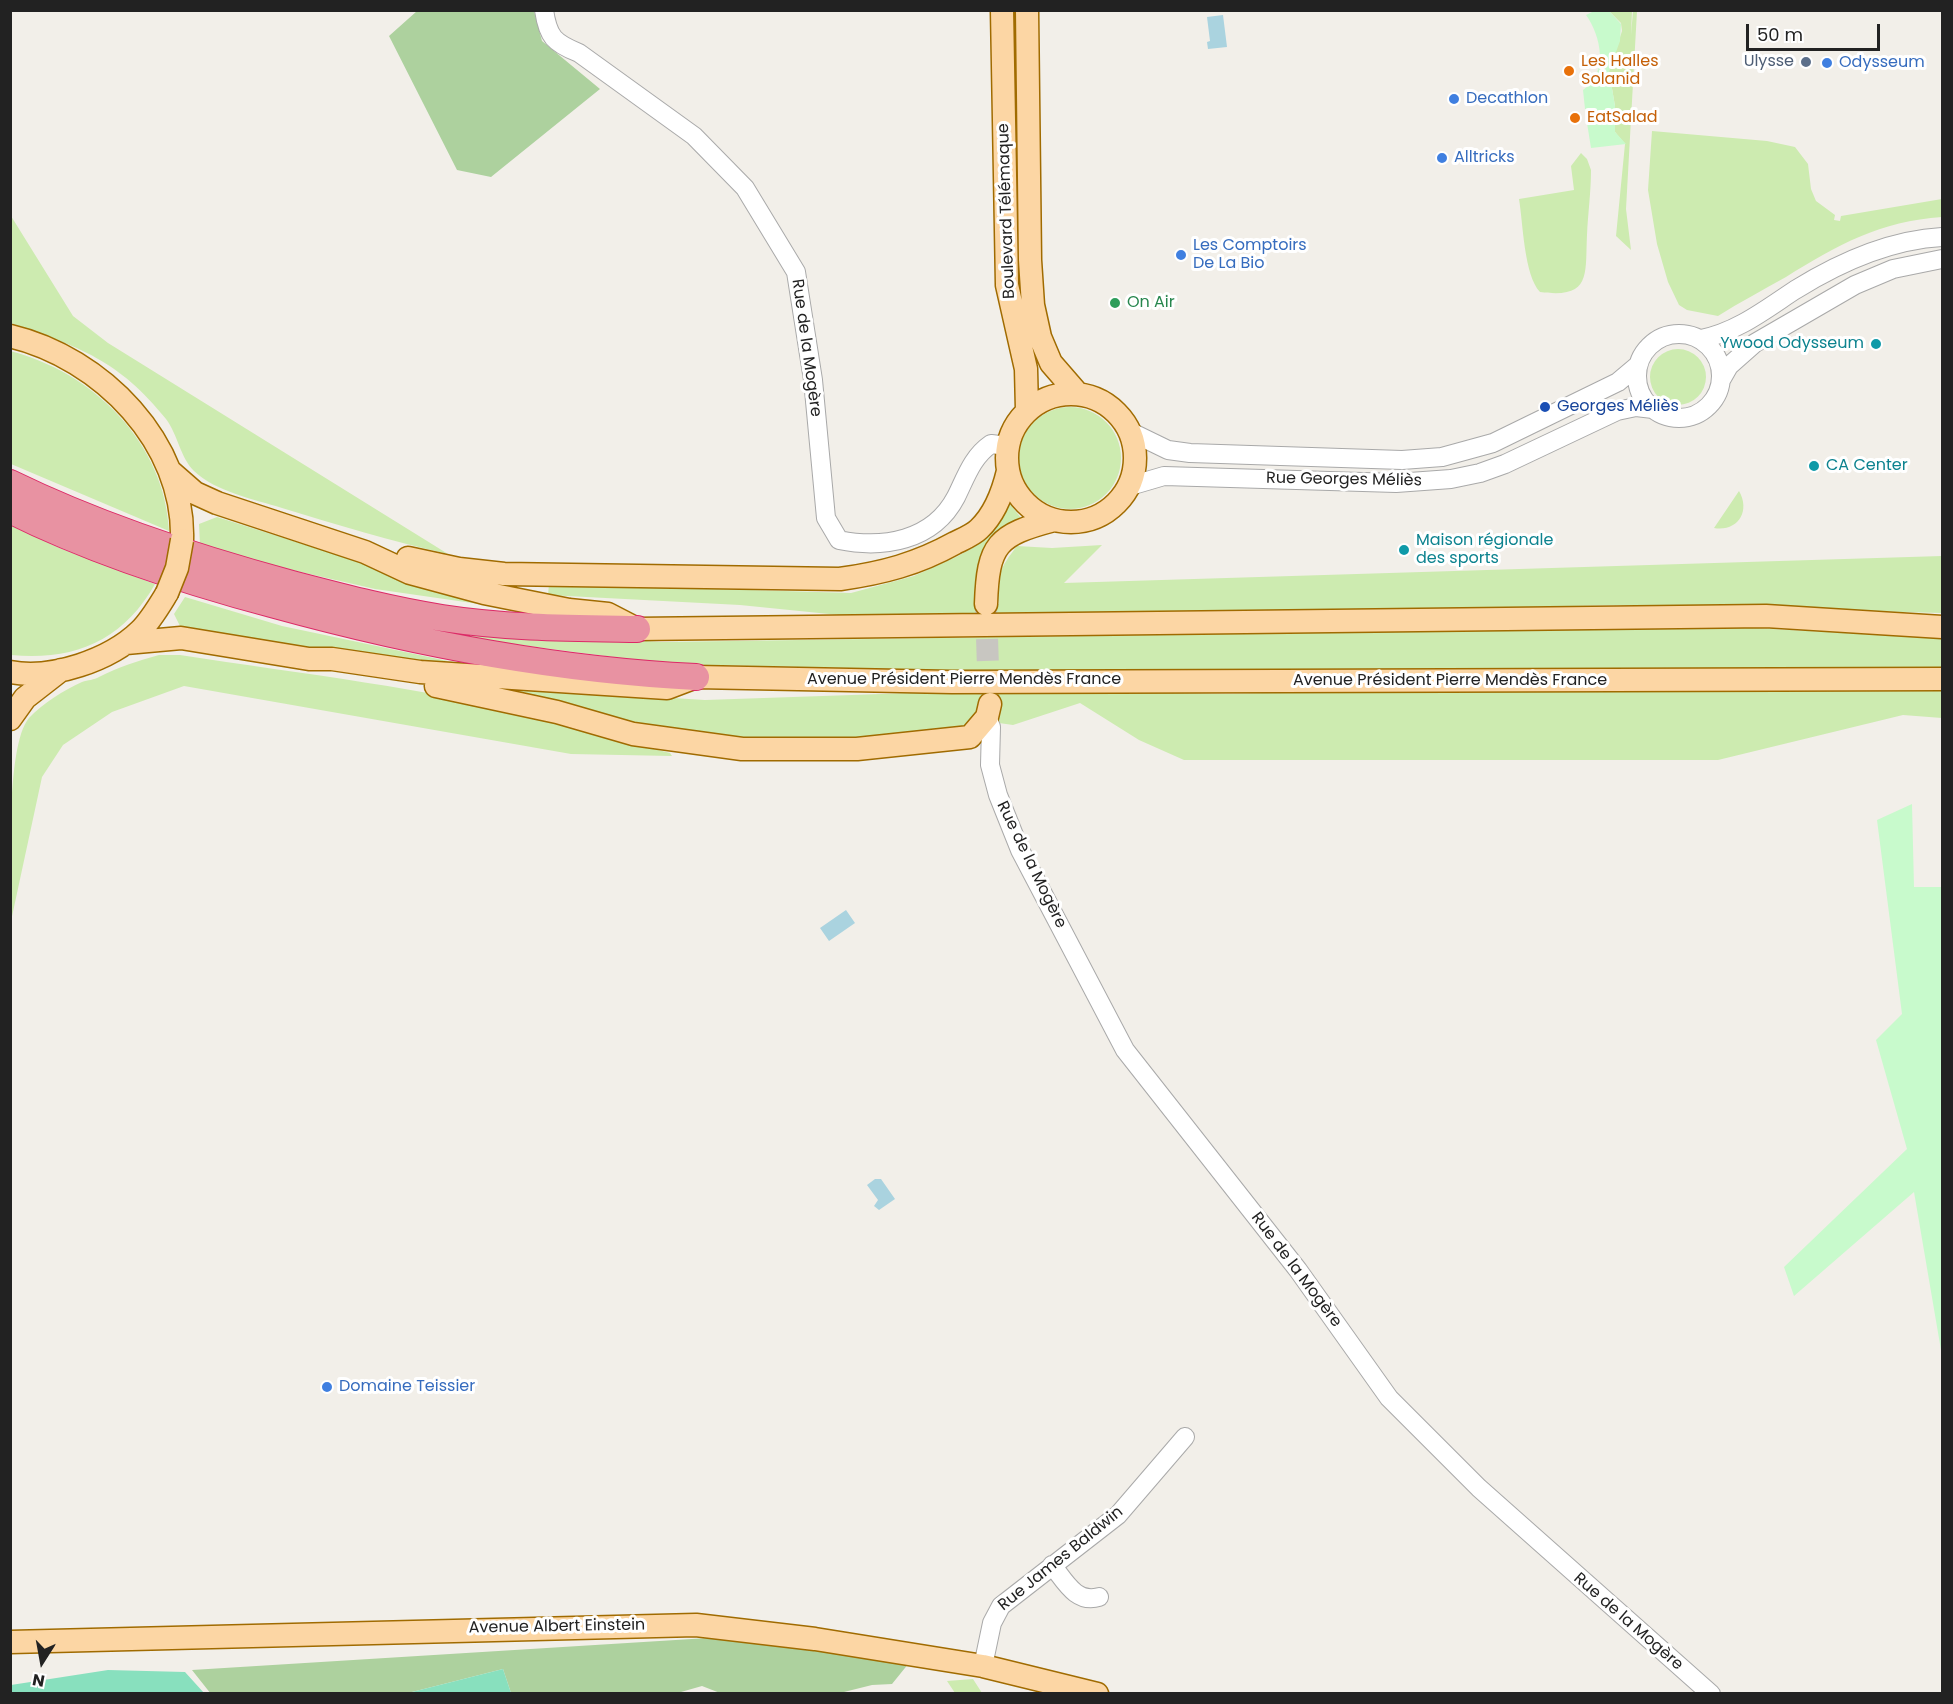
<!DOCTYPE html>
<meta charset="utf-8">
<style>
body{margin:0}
#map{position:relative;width:1953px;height:1704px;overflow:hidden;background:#f2efe9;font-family:Poppins,sans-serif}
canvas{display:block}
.frame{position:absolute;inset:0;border:12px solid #222;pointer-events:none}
.north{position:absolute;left:12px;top:1632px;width:60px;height:60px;-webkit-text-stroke:4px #fff;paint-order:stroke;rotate:191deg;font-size:16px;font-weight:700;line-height:24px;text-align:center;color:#222}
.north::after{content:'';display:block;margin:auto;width:21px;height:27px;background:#222;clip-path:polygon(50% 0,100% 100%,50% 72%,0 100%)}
.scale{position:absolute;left:1746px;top:24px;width:134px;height:27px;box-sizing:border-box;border:3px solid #222;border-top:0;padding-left:8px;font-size:18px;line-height:21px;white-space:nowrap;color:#222;-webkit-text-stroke:4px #fff;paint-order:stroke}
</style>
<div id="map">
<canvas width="1953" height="1704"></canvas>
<div class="frame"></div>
<div class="north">N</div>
<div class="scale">50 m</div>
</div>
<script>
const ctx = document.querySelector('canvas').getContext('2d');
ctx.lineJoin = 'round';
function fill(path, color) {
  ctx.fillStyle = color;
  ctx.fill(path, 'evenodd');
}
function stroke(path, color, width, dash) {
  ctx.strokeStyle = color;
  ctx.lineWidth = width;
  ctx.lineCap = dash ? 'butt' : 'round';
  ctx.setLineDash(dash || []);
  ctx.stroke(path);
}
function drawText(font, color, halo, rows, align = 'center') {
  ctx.font = font + ' Poppins,sans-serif';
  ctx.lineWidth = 6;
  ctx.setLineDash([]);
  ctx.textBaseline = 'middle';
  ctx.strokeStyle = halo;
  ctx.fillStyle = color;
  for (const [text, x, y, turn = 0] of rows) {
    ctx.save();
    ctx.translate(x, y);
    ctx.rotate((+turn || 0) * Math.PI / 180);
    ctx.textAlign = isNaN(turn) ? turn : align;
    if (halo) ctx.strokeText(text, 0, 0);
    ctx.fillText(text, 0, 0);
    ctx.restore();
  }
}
fill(new Path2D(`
 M1609,11H1632L1631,35L1633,11H1637L1626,209L1631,250L1616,236L1625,144L1615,132V106L1609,71L1622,31L1621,23Z
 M1652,131L1767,141L1795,147L1808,164L1811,189L1816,201L1835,215L1834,220L1840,221L1841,216L1942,199V217C1881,221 1837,245 1786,277C1763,290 1740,302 1718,316L1687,310L1679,305L1668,282L1657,244L1648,190Z
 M1581,153L1587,159L1591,170C1591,192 1588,213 1587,235C1585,274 1592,299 1540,292C1524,275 1523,223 1519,199L1574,190L1571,166Z
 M11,216L73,316L108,343L448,554C391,541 337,525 282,508C254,499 216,492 194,471C180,457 178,435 166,419C119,360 79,347 11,323Z
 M1650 377a28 28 0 1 1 56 0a28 28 0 1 1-56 0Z
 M10,351C93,372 165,443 169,531L11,464Z
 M1019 458a51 51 0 1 1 102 0a51 51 0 1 1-102 0Z
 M1739,491C1751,512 1737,532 1714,528Z
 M1010,504L1021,518L1004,528L981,604H999C996,576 1000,568 1017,546L1052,548L1102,545L1064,583L1942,556V613L1618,605L1308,612L849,616L740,605L548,595L549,584L851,593L914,576L958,556L974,547L991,531Z
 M217,517L461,594L486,605L375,589L292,570L200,545L199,524Z
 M10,525L62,549L155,584C123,641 74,661 11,655Z
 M185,597L282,626L462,664L402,662L181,628L174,614Z
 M1657,623L1942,638V670L973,671L667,664L513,644L436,631L439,627L661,642L1285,633Z
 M159,655H180C303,674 427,688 547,718C589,729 628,743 670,753L672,756L571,754L184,686L112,712L63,745L42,777L11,921C11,881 5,746 29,718C43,703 64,690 82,682C88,680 94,680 99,677C118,667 138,661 159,655Z
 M495,687L705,700L999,690L1227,694L1299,692L1942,691V718L1903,715L1718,760H1184L1139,740L1080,703L1013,725L999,723L997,702L978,701L980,711L964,731C883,740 803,749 722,740C645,732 570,709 495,690Z
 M973,1679L982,1693H955L947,1681Z`), '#cdebb0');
fill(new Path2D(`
 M417,11H534L542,41L600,89L491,177L457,170L389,36Z
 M724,1637L909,1663L892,1684L872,1685L836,1694L720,1693L702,1686L674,1694L511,1693L503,1669L408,1693L211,1694L192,1670Z`), '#add19e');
fill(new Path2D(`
 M1594,11H1609L1621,24L1620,41L1609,71L1615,106V132L1626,144L1591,148L1587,123L1592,122L1590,109H1585L1583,90C1609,73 1601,36 1586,15Z
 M1912,804L1914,887H1942V1356L1914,1192L1794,1296L1784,1267L1907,1149L1876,1040L1902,1014L1877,820Z`), '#c8facc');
fill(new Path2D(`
 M503,1669L511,1693H408Z
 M108,1670L185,1672L204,1693H11V1685Z`), '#88e0be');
fill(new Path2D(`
 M1223,15L1227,47L1208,49L1207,42L1210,41L1207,17Z
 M846,910L855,923L829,941L820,928Z
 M875,1179H881L895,1199L879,1210L874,1206L878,1200L867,1185Z`), '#aad3df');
stroke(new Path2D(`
 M986,606L989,699`), '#c8c6c1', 22, [22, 11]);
const minor = new Path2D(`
 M544,10C548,37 554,43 579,53L694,136L745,188L796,272L813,380L826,518L839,540C883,549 933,541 956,497C966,477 972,457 991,444L1008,446
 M1637 376a42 42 0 1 1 84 0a42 42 0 1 1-84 0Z
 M1701,339C1737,332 1766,309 1795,290C1840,262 1889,240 1942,237
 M1721,380L1729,366L1755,343L1855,285L1893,269L1942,259
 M1131,432L1168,450L1190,453L1402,460L1442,457L1493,443L1618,382L1637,366
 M1130,486L1164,476L1396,483L1451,479L1480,473L1505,464L1617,411L1636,407L1653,409
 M987,717L991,727L990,765L998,795L1020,850L1125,1050L1298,1270L1389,1398L1479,1488L1711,1694
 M1052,1565C1065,1581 1076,1604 1099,1597
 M983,1666L992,1623L1001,1606L1118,1515L1185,1437`);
const major = new Path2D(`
 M1002,10L1007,285L1026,369L1027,410
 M1027,10L1030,260L1033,305L1040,337L1051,363L1077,393
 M10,336C102,358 185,443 182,540
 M1007 458a64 64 0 1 1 128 0a64 64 0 1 1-128 0Z
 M171,472L195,493L217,503L365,552L410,573L484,593L569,610L608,614L637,629L1766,616L1942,627
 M408,558L459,569L504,574L840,579C883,573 917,564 955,543C963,539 973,535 979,529C995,514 1003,492 1008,471
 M986,604C988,544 997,535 1054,520
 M126,643L181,638L309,659H332L420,672L667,688L696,677L952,682L1942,679
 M10,672C52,680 110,660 140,631C151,620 159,606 167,593
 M436,686L557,712L633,734L742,749H857L970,737L987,717L990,704
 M10,719L25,698L61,670
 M10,1642L696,1625L815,1639L983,1666L1097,1694`);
const highway = new Path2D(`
 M10,483C100,527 196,558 292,584C342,597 391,610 442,618C506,628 573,628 637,629
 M10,510C94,552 185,581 275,605C413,643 553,670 696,677`);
stroke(minor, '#a9a9a9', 20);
stroke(major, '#a06b00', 25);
stroke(highway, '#dc2a67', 28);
stroke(minor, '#fff', 18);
stroke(major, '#fcd6a4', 22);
stroke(highway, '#e892a2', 26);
const majorBridge = new Path2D(`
 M167,593L177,568L182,540`);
stroke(majorBridge, '#a06b00', 25, []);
stroke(majorBridge, '#fcd6a4', 22);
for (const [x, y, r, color] of [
 [1806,62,6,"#5c6f8a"],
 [1827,63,6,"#3f7fe0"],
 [1569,71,6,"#e8710a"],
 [1454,99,6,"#3f7fe0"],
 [1575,118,6,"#e8710a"],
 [1442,158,6,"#3f7fe0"],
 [1181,255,6,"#3f7fe0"],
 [1115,303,6,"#2e9e5b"],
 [1876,344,6,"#0f9aa8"],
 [1545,407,6,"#1a4fb4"],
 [1814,466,6,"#0f9aa8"],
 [1404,550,6,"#0f9aa8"],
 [327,1387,6,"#3f7fe0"]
]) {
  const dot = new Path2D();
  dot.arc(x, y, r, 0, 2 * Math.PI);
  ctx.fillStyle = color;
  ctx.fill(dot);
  stroke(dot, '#fff', 2);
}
drawText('16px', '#c56008', '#fff', [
 ["Les Halles",1581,62],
 ["Solanid",1581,80],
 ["EatSalad",1587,118]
], 'left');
drawText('16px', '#4e5e75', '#fff', [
 ["Ulysse",1794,62]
], 'right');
drawText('16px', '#366cbe', '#fff', [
 ["Odysseum",1839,63],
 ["Decathlon",1466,99],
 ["Alltricks",1454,158],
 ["Les Comptoirs",1193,246],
 ["De La Bio",1193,264],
 ["Domaine Teissier",339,1387]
], 'left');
drawText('16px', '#222', '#fff', [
 ["Boulevard Télémaque",1007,211,-92],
 ["Rue de la Mogère",806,348,82],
 ["Rue Georges Méliès",1344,480,1],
 ["Avenue Président Pierre Mendès France",964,680],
 ["Avenue Président Pierre Mendès France",1450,681],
 ["Rue de la Mogère",1031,865,64],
 ["Rue de la Mogère",1296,1270,53],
 ["Rue James Baldwin",1061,1559,-39],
 ["Rue de la Mogère",1628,1622,41],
 ["Avenue Albert Einstein",557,1627,-1]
]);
drawText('16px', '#27864d', '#fff', [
 ["On Air",1127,303]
], 'left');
drawText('16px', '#0d838f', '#fff', [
 ["Ywood Odysseum",1864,344,"right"],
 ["CA Center",1826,466],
 ["Maison régionale",1416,541],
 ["des sports",1416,559]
], 'left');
drawText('16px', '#164399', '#fff', [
 ["Georges Méliès",1557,407]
], 'left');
</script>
